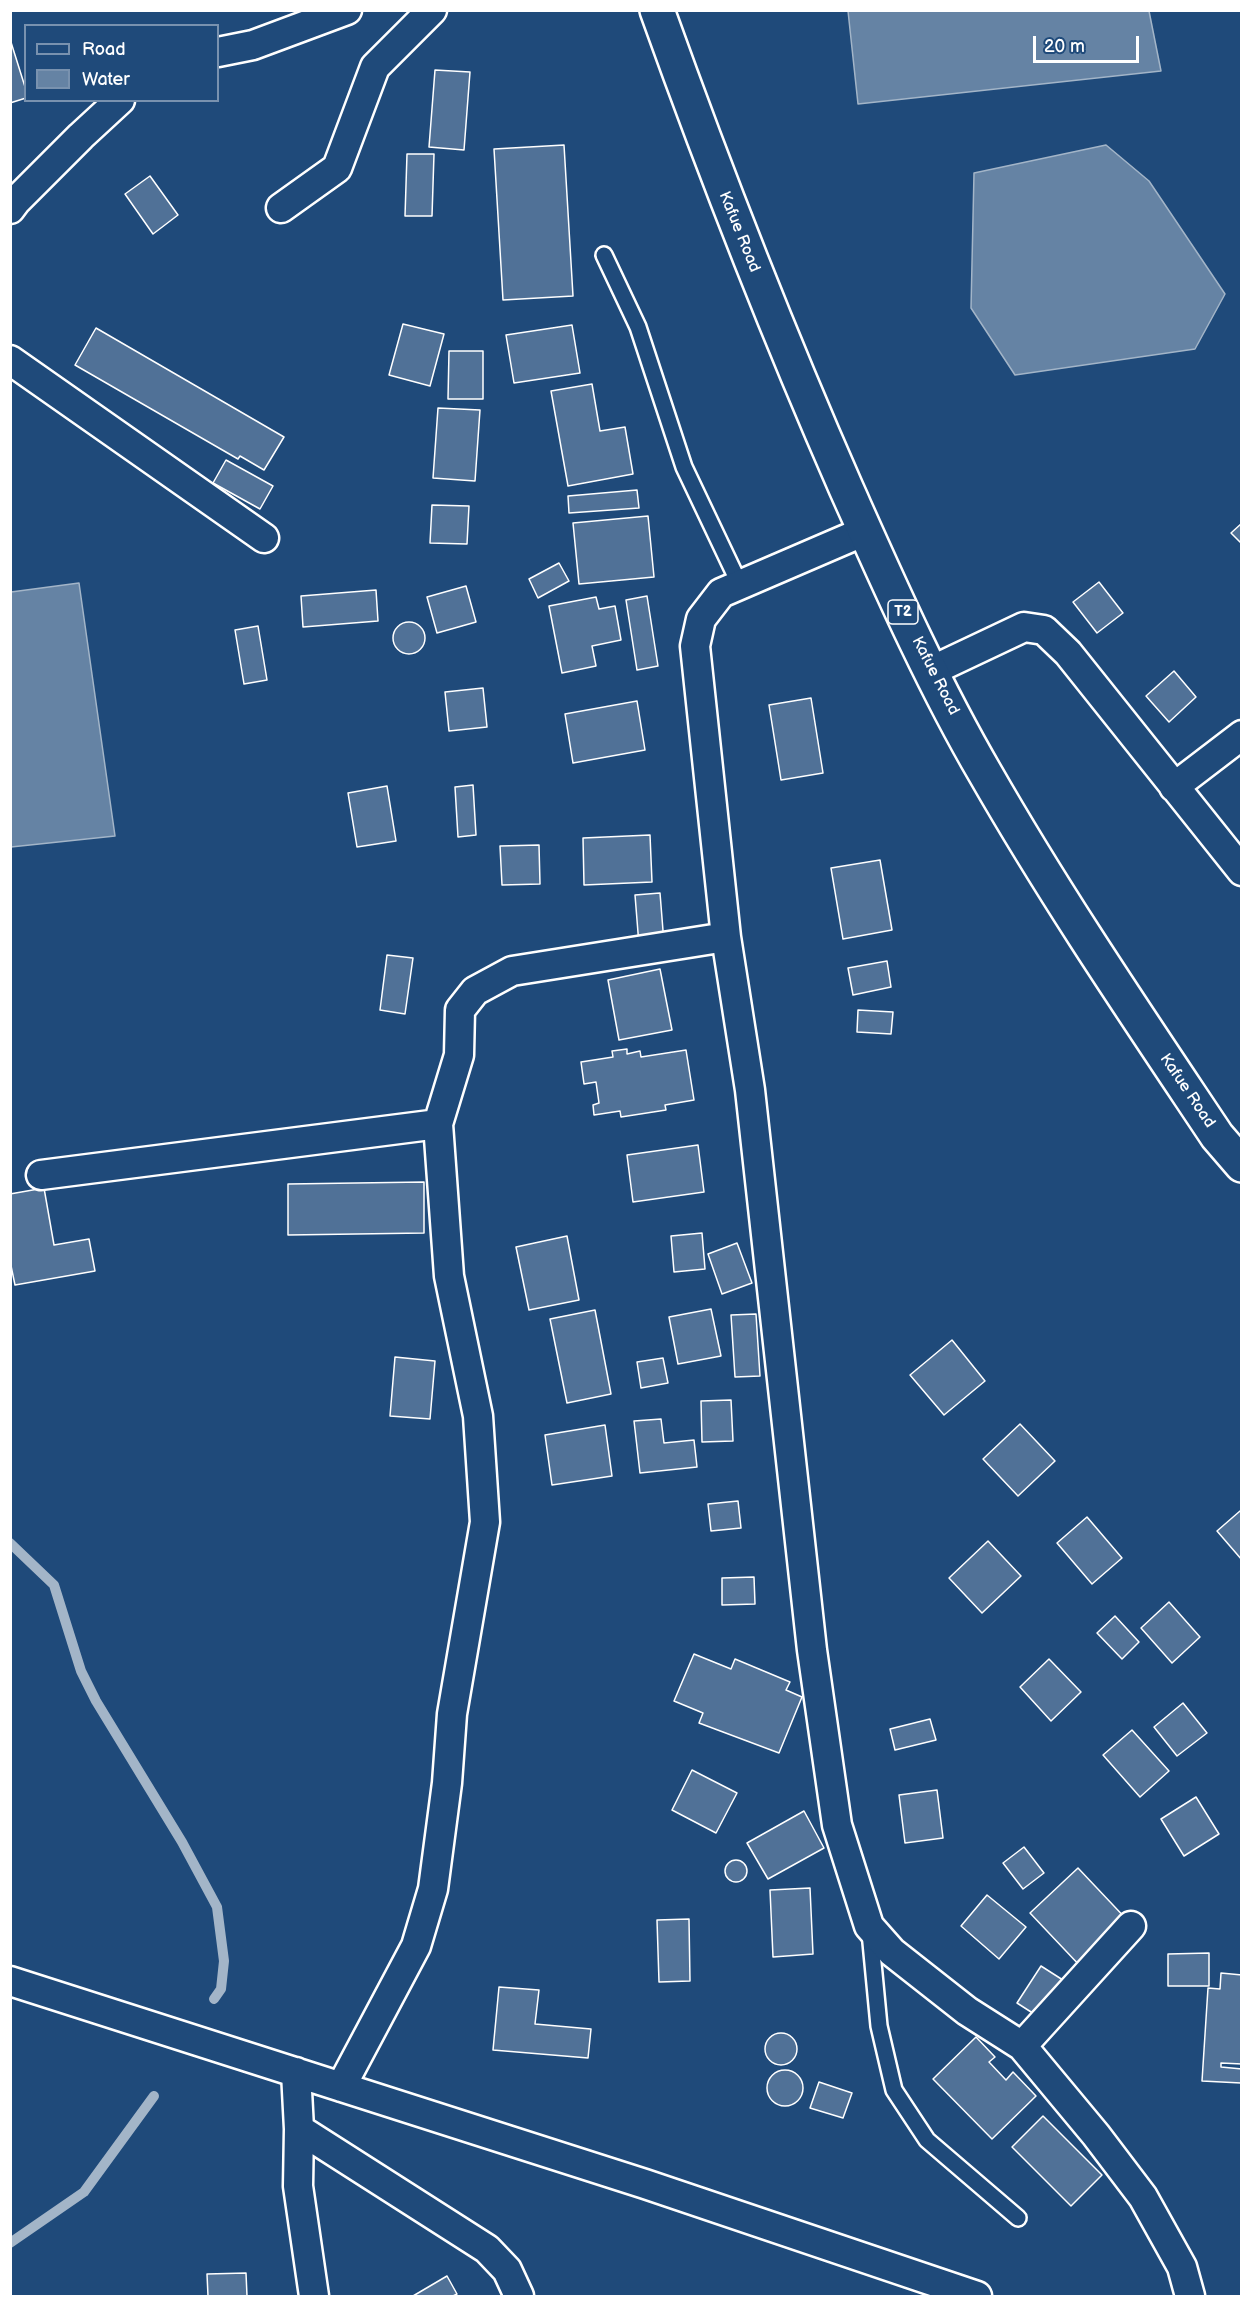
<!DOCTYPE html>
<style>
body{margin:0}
#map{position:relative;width:1252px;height:2307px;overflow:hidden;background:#1f4a7a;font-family:"Balsamiq Sans",sans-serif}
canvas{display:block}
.frame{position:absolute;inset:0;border:12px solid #fff;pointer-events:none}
.legend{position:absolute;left:24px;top:24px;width:195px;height:78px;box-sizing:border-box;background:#1f4a7a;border:2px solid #7992af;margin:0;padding:8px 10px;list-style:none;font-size:18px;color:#fff}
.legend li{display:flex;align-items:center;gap:12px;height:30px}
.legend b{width:30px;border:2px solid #7992af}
.scale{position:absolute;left:1033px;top:36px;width:106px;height:27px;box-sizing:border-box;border:3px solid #fff;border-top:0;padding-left:8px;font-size:18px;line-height:21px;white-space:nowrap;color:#fff;-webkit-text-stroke:4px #1f4a7a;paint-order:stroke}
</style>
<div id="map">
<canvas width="1252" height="2307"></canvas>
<div class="frame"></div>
<ul class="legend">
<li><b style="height:8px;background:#1f4a7a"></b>Road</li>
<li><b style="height:16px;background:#6583a4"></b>Water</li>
</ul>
<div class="scale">20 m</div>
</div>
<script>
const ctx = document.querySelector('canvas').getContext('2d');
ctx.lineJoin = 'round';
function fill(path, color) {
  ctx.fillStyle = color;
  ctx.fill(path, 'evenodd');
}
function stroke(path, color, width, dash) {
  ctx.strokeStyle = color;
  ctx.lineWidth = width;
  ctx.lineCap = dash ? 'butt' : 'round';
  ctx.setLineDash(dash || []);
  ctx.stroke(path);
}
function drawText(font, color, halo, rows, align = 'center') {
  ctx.font = font + ' "Balsamiq Sans",sans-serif';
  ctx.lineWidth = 4.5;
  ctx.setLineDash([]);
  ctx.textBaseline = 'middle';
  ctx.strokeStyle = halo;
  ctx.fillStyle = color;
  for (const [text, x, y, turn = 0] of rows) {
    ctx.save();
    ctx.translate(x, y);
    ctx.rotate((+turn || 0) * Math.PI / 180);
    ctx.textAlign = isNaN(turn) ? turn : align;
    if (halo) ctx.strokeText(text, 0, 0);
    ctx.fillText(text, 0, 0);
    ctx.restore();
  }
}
const water = new Path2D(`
 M848,11H1149L1161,71L858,104Z
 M1106,145L1149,181L1225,294L1195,349L1015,375L971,308L974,173Z
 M79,583L115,836L11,847V592Z`);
fill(water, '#6583a4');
stroke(water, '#a3b5c8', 1.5);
stroke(new Path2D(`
 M10,1543L54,1585L81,1671L96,1701L182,1842L217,1907L224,1961L221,1989L214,1999
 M10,2243L84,2192L154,2096`), '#a3b5c8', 10);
const building = new Path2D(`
 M10,39L26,90V98L10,103Z
 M435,70L470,72L464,150L429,147Z
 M564,145L573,296L503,300L494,149Z
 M407,154H434L432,216H405Z
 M150,176L178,215L153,234L125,194Z
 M403,324L444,334L430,386L389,375Z
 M572,325L580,373L514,383L506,335Z
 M96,328L284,437L264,470L240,456L238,459L75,365Z
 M449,351H483V399H448Z
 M592,384L600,431L625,427L633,474L568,486L551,391Z
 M438,408L480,410L475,481L433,478Z
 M226,460L273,486L260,509L213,483Z
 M637,490L639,508L569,513L568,496Z
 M432,505L469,506L467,544L430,543Z
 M648,516L654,577L579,584L573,523Z
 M1242,523V544L1231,533Z
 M559,563L569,581L538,598L529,579Z
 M1099,582L1123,613L1097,633L1073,602Z
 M466,586L476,622L437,633L427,597Z
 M376,590L378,621L303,627L301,596Z
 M647,596L658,666L637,670L626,600Z
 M596,597L599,609L615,606L621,640L592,646L596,666L562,673L549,606Z
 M393 638a16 16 0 1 1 32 0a16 16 0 1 1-32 0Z
 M258,626L267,680L244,684L235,630Z
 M1174,671L1196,697L1169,722L1146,696Z
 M483,688L487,727L449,731L445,692Z
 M811,698L823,773L781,780L769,705Z
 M637,701L645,750L573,763L565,714Z
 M473,785L476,835L458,837L455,787Z
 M387,786L396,841L357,847L348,793Z
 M650,835L652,882L584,885L583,838Z
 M539,845L540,884L502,885L500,846Z
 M880,860L892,930L843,939L831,868Z
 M660,893L664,943L639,945L635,895Z
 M387,955L413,958L405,1014L380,1010Z
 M887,961L891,987L853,995L848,968Z
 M660,969L672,1030L619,1040L608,980Z
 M858,1010L893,1012L891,1034L857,1032Z
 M627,1049V1054L640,1051L641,1057L686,1050L694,1100L665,1105L666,1110L621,1117L620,1111L594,1115L593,1105L599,1103L596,1082L584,1084L581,1062L613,1057L612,1051Z
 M698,1145L704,1192L633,1202L627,1155Z
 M424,1182V1233L288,1235V1184Z
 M44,1188L54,1245L89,1239L95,1271L15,1285L10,1261V1194Z
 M702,1233L705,1269L674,1272L671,1236Z
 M567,1236L579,1300L529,1310L516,1247Z
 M737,1243L752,1283L722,1294L708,1254Z
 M711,1309L721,1356L678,1364L669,1317Z
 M595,1310L611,1394L567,1403L550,1319Z
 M756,1314L760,1376L735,1377L731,1315Z
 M952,1340L985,1381L944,1415L910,1375Z
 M395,1357L435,1361L430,1419L390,1416Z
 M663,1358L668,1383L641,1388L637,1362Z
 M731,1400L733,1441L702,1442L701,1401Z
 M661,1419L664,1443L694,1440L697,1467L640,1473L634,1421Z
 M1020,1424L1055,1461L1018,1496L983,1459Z
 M605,1425L612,1476L552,1485L545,1435Z
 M738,1501L741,1528L711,1531L708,1504Z
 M1240,1511L1242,1513V1560L1217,1531Z
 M1087,1517L1122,1558L1092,1584L1057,1543Z
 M988,1541L1021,1576L982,1613L949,1578Z
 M754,1577L755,1604L722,1605V1578Z
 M1169,1602L1200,1637L1172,1663L1141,1628Z
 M1115,1616L1139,1642L1122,1659L1097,1633Z
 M694,1654L731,1669L735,1659L790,1682L786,1690L802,1697L779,1753L699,1723L703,1713L674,1701Z
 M1049,1659L1081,1692L1051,1721L1020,1687Z
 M1183,1703L1207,1733L1177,1756L1154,1727Z
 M930,1719L936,1740L895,1750L890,1729Z
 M1132,1730L1169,1771L1140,1797L1103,1755Z
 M692,1770L737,1793L716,1833L672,1810Z
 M937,1790L943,1838L905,1843L899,1795Z
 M1196,1797L1219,1834L1184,1856L1161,1819Z
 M804,1811L824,1848L768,1879L747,1843Z
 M1024,1847L1044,1873L1023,1889L1003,1863Z
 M725 1871a11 11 0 1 1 22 0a11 11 0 1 1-22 0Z
 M1078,1868L1130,1923L1082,1968L1030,1913Z
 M810,1888L813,1954L773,1957L770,1890Z
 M987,1895L1026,1927L999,1959L961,1926Z
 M689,1919L690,1981L659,1982L657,1920Z
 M1209,1953V1986H1168V1954Z
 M1041,1966L1066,1982L1042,2019L1017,2003Z
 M1221,1973L1242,1975V2064L1221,2063V2067L1242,2069L1241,2083L1202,2081L1208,1988L1220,1989Z
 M499,1987L539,1990L535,2024L591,2029L588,2058L493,2050Z
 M765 2049a16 16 0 1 1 32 0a16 16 0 1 1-32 0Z
 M976,2037L995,2057L989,2062L1006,2080L1013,2072L1036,2096L992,2139L933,2079Z
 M767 2088a18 18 0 1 1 36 0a18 18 0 1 1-36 0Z
 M819,2082L852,2093L843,2118L810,2108Z
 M1043,2116L1102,2175L1071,2206L1012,2147Z
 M246,2273L247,2296H208L207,2274Z
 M447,2276L457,2294L453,2296H413Z`);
fill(building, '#507197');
stroke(building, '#fff', 1.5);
const service = new Path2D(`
 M604,255L638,327L684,467L740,585
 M870,1932L879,2026L894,2090L927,2140L1018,2218`);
const minor = new Path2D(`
 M218,52L253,45L347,10
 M281,208L337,168L375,67L432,10
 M10,209L16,201L81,136L120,100
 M10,360L264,538
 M865,531L721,593L701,619L695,646L726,937L750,1090L812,1650L837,1825L869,1926L892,1952L967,2011L1022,2046L1096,2135L1143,2197L1182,2267L1190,2296
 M931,671L1024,627L1044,630L1068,653L1242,871
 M1174,787L1242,735
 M41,1175L438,1124
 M10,1981L645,2184L977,2296
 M1022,2046L1131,1926
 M296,2072L299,2129L487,2249L507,2270L519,2296
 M341,2087L416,1946L433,1889L447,1783L452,1714L485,1522L478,1416L449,1276L438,1124L459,1055L460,1010L475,991L512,971L726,937
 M299,2129L298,2186L314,2296`);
const trunk = new Path2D(`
 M657,10C715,172 777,331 846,488C889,584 932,682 985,773C1056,897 1137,1016 1217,1136L1242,1165`);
stroke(service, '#fff', 20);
stroke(minor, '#fff', 33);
stroke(trunk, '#fff', 38);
stroke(service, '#1f4a7a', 15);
stroke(minor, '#1f4a7a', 28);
stroke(trunk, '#1f4a7a', 33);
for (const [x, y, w] of [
 [903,612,30]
]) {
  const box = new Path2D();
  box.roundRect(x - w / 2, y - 12, w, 24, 4.5);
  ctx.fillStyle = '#1f4a7a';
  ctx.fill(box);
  stroke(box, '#fff', 1.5);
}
drawText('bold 15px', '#fff', null, [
 ["T2",903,612]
]);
drawText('16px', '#fff', '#1f4a7a', [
 ["Kafue Road",739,232,68],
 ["Kafue Road",935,676,63],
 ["Kafue Road",1187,1091,56]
]);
</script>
